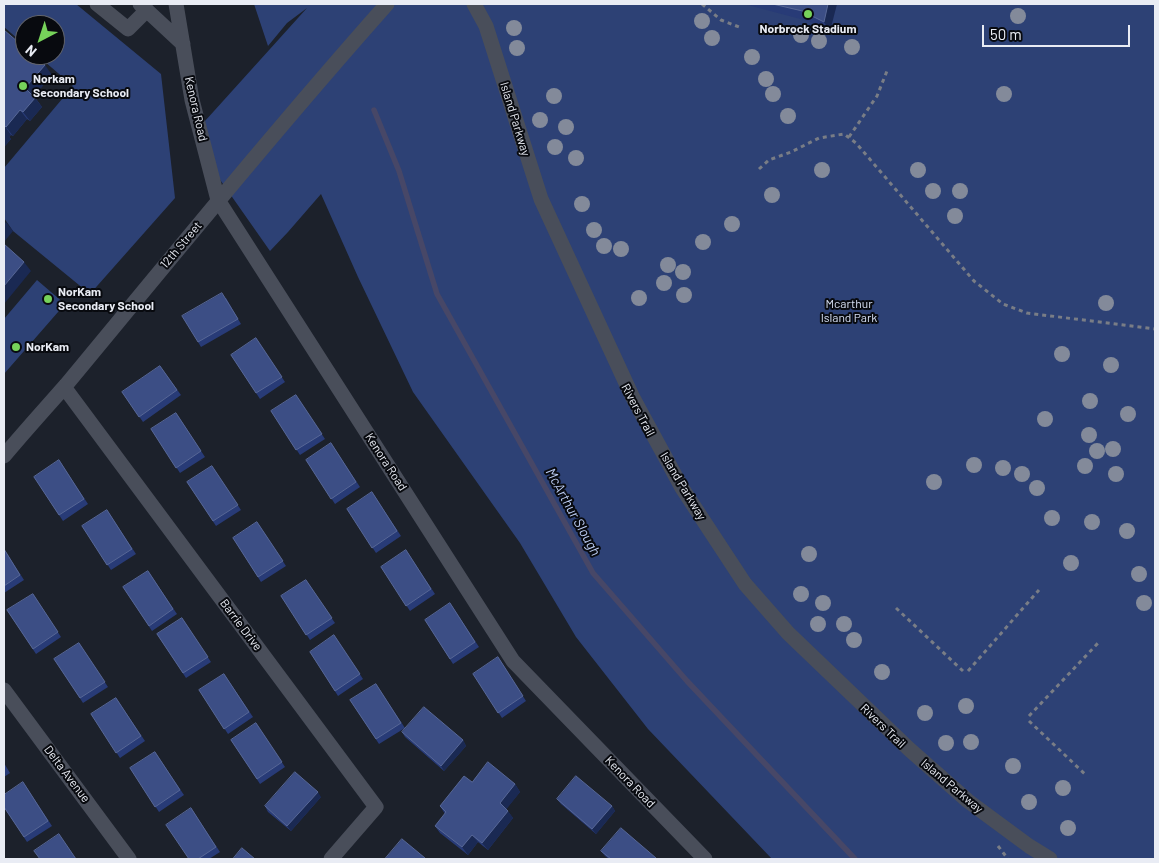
<!DOCTYPE html>
<style>
body{margin:0}
#map{position:relative;width:1159px;height:863px;overflow:hidden;background:#1c212b;font-family:Barlow,sans-serif}
canvas{display:block}
.frame{position:absolute;inset:0;border:5px solid #e9ecf4;pointer-events:none}
.north{position:absolute;left:15px;top:15px;width:50px;height:50px;box-sizing:border-box;background:#080a0f;border:1px solid #62646b;border-radius:50%;rotate:220deg;font-size:14px;font-weight:700;line-height:20px;text-align:center;color:#e9ecf4}
.north::after{content:'';display:block;margin:auto;width:18px;height:22px;background:#76d25a;clip-path:polygon(50% 0,100% 100%,50% 72%,0 100%)}
.scale{position:absolute;left:982px;top:25px;width:148px;height:22px;box-sizing:border-box;border:2px solid #e9ecf4;border-top:0;padding-left:6px;font-size:15px;line-height:18px;white-space:nowrap;color:#e9ecf4;-webkit-text-stroke:4px #080a0f;paint-order:stroke}
</style>
<div id="map">
<canvas width="1159" height="863"></canvas>
<div class="frame"></div>
<div class="north">N</div>
<div class="scale">50 m</div>
</div>
<script>
const ctx = document.querySelector('canvas').getContext('2d');
ctx.lineJoin = 'round';
function fill(path, color) {
  ctx.fillStyle = color;
  ctx.fill(path, 'evenodd');
}
function stroke(path, color, width, dash) {
  ctx.strokeStyle = color;
  ctx.lineWidth = width;
  ctx.lineCap = dash ? 'butt' : 'round';
  ctx.setLineDash(dash || []);
  ctx.stroke(path);
}
function drawText(font, color, halo, rows, align = 'center') {
  ctx.font = font + ' Barlow,sans-serif';
  ctx.lineWidth = 4;
  ctx.setLineDash([]);
  ctx.textBaseline = 'middle';
  ctx.strokeStyle = halo;
  ctx.fillStyle = color;
  for (const [text, x, y, turn = 0] of rows) {
    ctx.save();
    ctx.translate(x, y);
    ctx.rotate((+turn || 0) * Math.PI / 180);
    ctx.textAlign = isNaN(turn) ? turn : align;
    if (halo) ctx.strokeText(text, 0, 0);
    ctx.fillText(text, 0, 0);
    ctx.restore();
  }
}
fill(new Path2D(`
 M4,4H76L161,74L175,198L90,294L13,231L4,218V168L73,86L37,55H55V25H25V45L4,27Z
 M254,4H1155V859H772L648,729L576,637L520,543L413,392L358,277L321,194L288,232L270,251L216,174L205,121L307,8L287,23L268,46Z
 M37,280L65,304L4,374V319Z`), '#2d4175');
stroke(new Path2D(`
 M374,110L399,171L437,294L593,573L687,681L855,859`), '#474767', 5.5);
stroke(new Path2D(`
 M702,4L721,20L739,27
 M849,137L877,96L887,71
 M759,169L769,160L791,152L819,138L844,134L856,143L974,281L1003,304L1027,313L1155,329
 M896,608L963,671
 M968,671L1039,590
 M1029,716L1099,642
 M1029,721L1087,776
 M998,846L1008,859`), '#797d86', 3, [4, 4]);
stroke(new Path2D(`
 M97,4L128,29L147,10
 M140,4L183,44
 M176,4L192,100L218,200L513,661L705,859
 M474,4L486,26L541,199L632,396L682,488L745,584L788,633L909,749L968,801L1029,846L1050,859
 M64,387L376,807L331,859
 M4,456C24,432 45,409 66,385C172,257 277,128 387,4
 M4,690L129,859`), '#494e5a', 15);
ctx.fillStyle = '#838a9a';
for (const [x, y] of [
 [1018,16],
 [702,21],
 [514,28],
 [801,35],
 [712,38],
 [819,41],
 [852,47],
 [517,48],
 [752,57],
 [766,79],
 [773,94],
 [1004,94],
 [554,96],
 [788,116],
 [540,120],
 [566,127],
 [555,147],
 [576,158],
 [822,170],
 [918,170],
 [933,191],
 [960,191],
 [772,195],
 [582,204],
 [955,216],
 [732,224],
 [594,230],
 [703,242],
 [604,246],
 [621,249],
 [668,265],
 [683,272],
 [664,283],
 [684,295],
 [639,298],
 [1106,303],
 [1062,354],
 [1111,365],
 [1090,401],
 [1128,414],
 [1045,419],
 [1089,435],
 [1113,449],
 [1097,451],
 [974,465],
 [1085,466],
 [1003,468],
 [1022,474],
 [1116,474],
 [934,482],
 [1037,488],
 [1052,518],
 [1092,522],
 [1127,531],
 [809,554],
 [1071,563],
 [1139,574],
 [801,594],
 [823,603],
 [1144,603],
 [818,624],
 [844,624],
 [854,640],
 [882,672],
 [966,706],
 [925,713],
 [971,742],
 [946,743],
 [1013,766],
 [1063,788],
 [1029,802],
 [1068,828]
]) {
  ctx.beginPath();
  ctx.arc(x, y, 8, 0, 2 * Math.PI);
  ctx.fill();
}
fill(new Path2D(`
 M744,4H837L830,31L808,21Z
 M4,30L52,75L34,96L42,107L30,121L27,119L13,136L11,135L9,137L11,139L4,147Z
 M226,298L241,324L201,347L198,342Z
 M256,338L285,382L260,399L231,355Z
 M160,366L181,395L143,422L122,392Z
 M296,395L325,439L300,455L271,411Z
 M176,413L205,457L180,473L151,429Z
 M331,443L360,487L335,504L306,460Z
 M59,460L88,504L63,521L34,477Z
 M212,466L241,510L216,526L187,482Z
 M372,492L401,536L376,553L347,509Z
 M107,510L136,554L111,570L82,526Z
 M257,522L286,566L261,582L233,538Z
 M4,549L24,580L4,593Z
 M406,550L435,594L410,611L381,567Z
 M148,571L177,614L152,631L123,587Z
 M306,580L335,623L310,640L281,596Z
 M33,594L61,637L36,654L7,610Z
 M450,603L479,647L453,664L425,620Z
 M182,618L211,662L186,678L157,634Z
 M334,635L363,679L338,696L310,652Z
 M79,643L108,687L83,703L54,659Z
 M498,657L526,701L502,718L473,674Z
 M224,674L253,717L228,734L199,690Z
 M376,684L405,728L379,744L350,700Z
 M116,698L145,741L120,758L91,714Z
 M256,723L285,767L260,784L231,740Z
 M402,732L463,740L466,746L444,771L405,737Z
 M155,752L184,795L159,812L130,768Z
 M4,763L10,773L4,777Z
 M23,782L52,826L27,842L4,807Z
 M472,782L515,784L520,792L506,809L513,818L488,850L478,842L468,855L440,833L435,826L445,814L440,806Z
 M321,797L291,831L268,812L265,806Z
 M557,799L612,806L615,811L596,834L561,804Z
 M191,808L220,852L209,859H189Z
 M601,851L656,858L657,859H609L605,856Z`), '#283b77');
fill(new Path2D(`
 M828,4H837L830,31L824,22Z
 M45,65L52,75L32,98L25,88Z
 M35,98L42,107L30,121L23,112Z
 M20,110L27,119L13,136L6,127Z
 M4,125L11,135L9,137L11,139L4,147Z
 M6,222L13,231L4,242V224Z
 M24,262L31,271L4,304V286Z
 M463,740L466,746L444,771L441,766Z
 M515,784L520,792L505,811L500,803Z
 M318,792L321,797L291,831L287,826Z
 M612,806L615,811L596,834L592,829Z
 M508,811L513,818L488,850L482,843Z
 M472,835L478,842L468,855L462,847Z`), '#1a2953');
const building = new Path2D(`
 M773,4H828L824,22L802,11Z
 M4,30L25,48V55H33L45,65L25,88L35,98L23,112L20,110L6,127L4,125V126Z
 M4,244L24,262L4,286Z
 M222,293L238,319L198,342L182,316Z
 M256,338L282,377L256,393L231,355Z
 M160,366L177,390L139,417L122,392Z
 M296,395L322,434L296,450L271,411Z
 M176,413L201,451L176,468L151,429Z
 M331,443L356,482L331,499L306,460Z
 M59,460L84,499L59,515L34,477Z
 M212,466L238,505L213,521L187,482Z
 M372,492L397,531L372,548L347,509Z
 M107,510L132,549L107,565L82,526Z
 M257,522L283,561L258,577L233,538Z
 M4,549L20,575L4,586Z
 M406,550L431,589L406,606L381,567Z
 M148,571L173,609L149,626L123,587Z
 M306,580L332,618L306,635L281,596Z
 M33,594L58,632L33,649L7,610Z
 M450,603L475,642L450,659L425,620Z
 M182,618L208,657L183,673L157,634Z
 M334,635L360,674L335,691L310,652Z
 M79,643L105,682L80,698L54,659Z
 M498,657L523,696L498,713L473,674Z
 M224,674L249,712L224,729L199,690Z
 M376,684L401,723L376,739L350,700Z
 M116,698L141,736L116,753L91,714Z
 M424,707L463,740L441,766L402,732Z
 M256,723L282,762L257,779L231,740Z
 M155,752L180,790L155,807L130,768Z
 M488,762L515,784L500,803L508,811L482,843L472,835L462,847L435,826L446,812L440,806L464,776L472,782Z
 M295,772L318,792L287,826L265,806Z
 M576,776L612,806L592,829L557,799Z
 M23,782L48,821L24,837L4,807V795Z
 M191,808L216,847L198,859H189L166,825Z
 M621,828L656,858L655,859H611L601,851Z
 M59,834L76,859H40L34,851Z
 M402,839L425,858L424,859H385Z
 M242,848L255,859H233Z`);
fill(building, '#3c4e85');
stroke(building, '#576796', 1);
for (const [x, y, r, color] of [
 [808,14,5,"#76d25a"],
 [23,86,5,"#76d25a"],
 [48,299,5,"#76d25a"],
 [16,347,5,"#76d25a"]
]) {
  const dot = new Path2D();
  dot.arc(x, y, r, 0, 2 * Math.PI);
  ctx.fillStyle = color;
  ctx.fill(dot);
  stroke(dot, '#080a0f', 2);
}
drawText('bold 12px', '#e9ecf4', '#080a0f', [
 ["Norbrock Stadium",808,29,"center"],
 ["Norkam",33,79],
 ["Secondary School",33,93],
 ["NorKam",58,292],
 ["Secondary School",58,306],
 ["NorKam",26,347]
], 'left');
drawText('12px', '#e9ecf4', '#080a0f', [
 ["Kenora Road",196,109,77],
 ["Island Parkway",515,119,73],
 ["12th Street",181,245,-50],
 ["Rivers Trail",638,410,62],
 ["Kenora Road",386,462,57],
 ["Island Parkway",683,486,59],
 ["Barrie Drive",241,625,53],
 ["Rivers Trail",883,726,44],
 ["Delta Avenue",67,774,53],
 ["Kenora Road",630,782,46],
 ["Island Parkway",952,786,40]
]);
drawText('12px', '#d7e0f4', '#080a0f', [
 ["Mcarthur",849,304],
 ["Island Park",849,318]
]);
drawText('italic 14px', '#bccdf4', '#080a0f', [
 ["McArthur Slough",573,512,61]
]);
</script>
